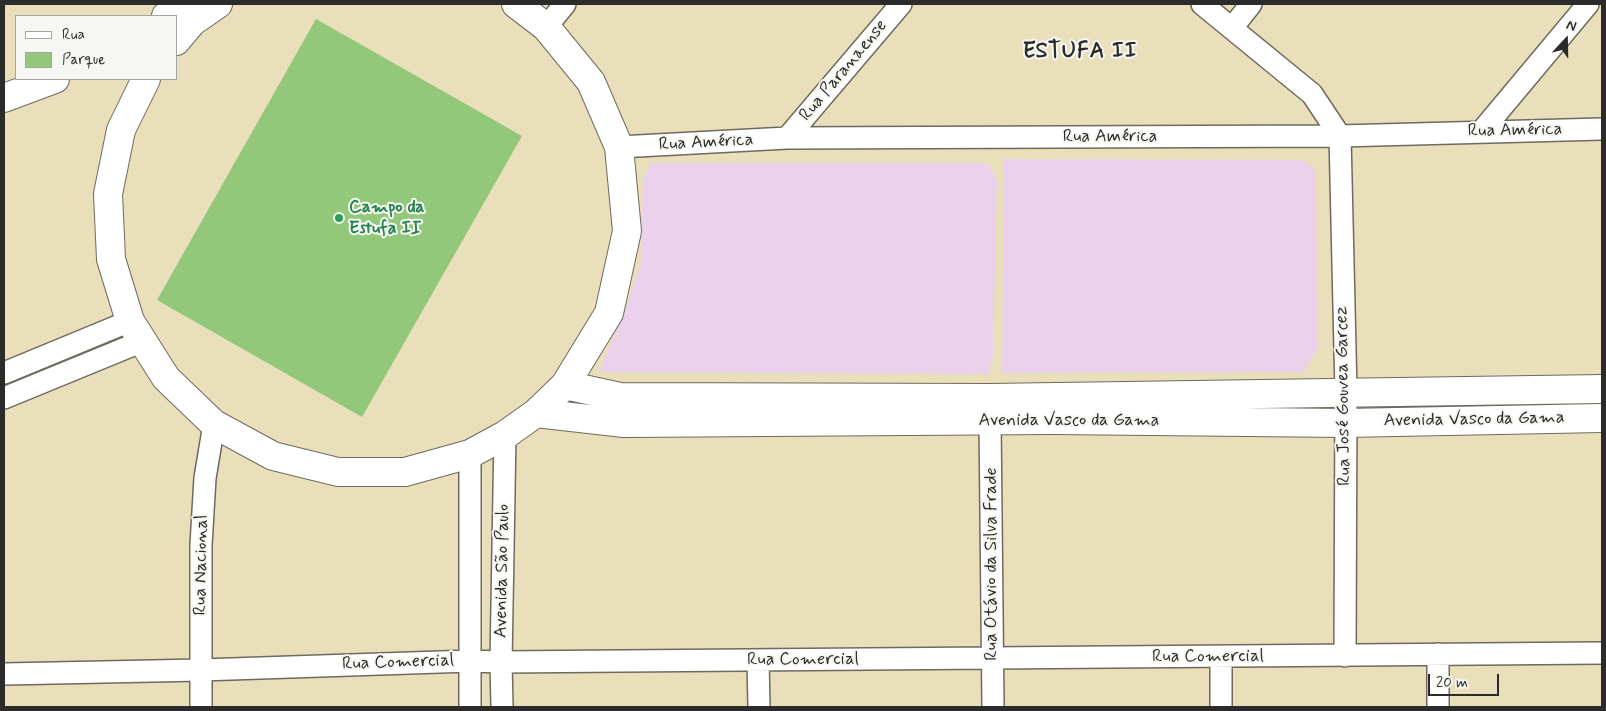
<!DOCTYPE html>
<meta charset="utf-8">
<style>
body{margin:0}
#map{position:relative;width:1606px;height:711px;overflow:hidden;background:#eadfbb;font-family:Mynerve,sans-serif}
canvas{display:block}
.frame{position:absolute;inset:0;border:5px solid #2b2b2b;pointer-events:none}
.legend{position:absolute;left:15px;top:15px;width:162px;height:65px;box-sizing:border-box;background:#f6f6f2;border:1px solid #a5a5a2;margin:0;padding:6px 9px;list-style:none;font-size:15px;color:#2b2b2b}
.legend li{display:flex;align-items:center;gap:10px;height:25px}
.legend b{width:25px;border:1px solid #a5a5a2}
.north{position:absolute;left:1541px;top:15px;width:50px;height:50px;-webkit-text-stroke:4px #f6f6f2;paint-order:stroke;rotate:21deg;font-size:14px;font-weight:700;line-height:20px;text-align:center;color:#2b2b2b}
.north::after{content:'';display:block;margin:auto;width:18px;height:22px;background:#2b2b2b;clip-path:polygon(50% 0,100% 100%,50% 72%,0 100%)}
.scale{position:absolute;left:1428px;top:674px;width:71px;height:22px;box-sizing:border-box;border:2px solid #2b2b2b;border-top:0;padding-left:6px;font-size:15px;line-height:18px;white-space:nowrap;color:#2b2b2b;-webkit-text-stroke:4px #f6f6f2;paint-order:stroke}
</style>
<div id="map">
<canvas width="1606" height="711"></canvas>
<div class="frame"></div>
<ul class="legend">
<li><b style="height:6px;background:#fff"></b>Rua</li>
<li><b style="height:14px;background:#93c87a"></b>Parque</li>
</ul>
<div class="north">N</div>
<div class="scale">20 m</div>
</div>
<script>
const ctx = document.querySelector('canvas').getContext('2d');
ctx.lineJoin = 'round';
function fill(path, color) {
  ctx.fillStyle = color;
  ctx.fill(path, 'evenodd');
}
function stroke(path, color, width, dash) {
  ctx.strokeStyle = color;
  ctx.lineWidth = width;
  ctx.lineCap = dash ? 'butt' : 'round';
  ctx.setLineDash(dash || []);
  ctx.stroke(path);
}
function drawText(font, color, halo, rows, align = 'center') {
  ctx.font = font + ' Mynerve,sans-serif';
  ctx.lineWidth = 4;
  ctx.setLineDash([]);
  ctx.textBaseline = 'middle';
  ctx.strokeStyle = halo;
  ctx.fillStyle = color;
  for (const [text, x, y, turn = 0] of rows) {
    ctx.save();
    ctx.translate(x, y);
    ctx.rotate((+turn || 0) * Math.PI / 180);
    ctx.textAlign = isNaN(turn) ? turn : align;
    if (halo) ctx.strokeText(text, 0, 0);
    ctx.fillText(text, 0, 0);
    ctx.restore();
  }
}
fill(new Path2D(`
 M1004,159L1301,160L1312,166L1316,177L1317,349L1303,372L1002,373Z
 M651,163H984L993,171L997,181L993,356L988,374L599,372L625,310L641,263L643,180Z`), '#ebd1eb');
fill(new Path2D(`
 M316,19L522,136L362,417L157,300Z`), '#93c87a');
const street = new Path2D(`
 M1202,4L1312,94L1340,136L1346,392L1345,656
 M546,27L565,4
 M1232,28L1251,4
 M1481,132L1588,4
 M787,138L901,4
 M619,147L787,138L1340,136L1602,129
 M4,373L130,321
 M4,398L143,341
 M990,420L993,707
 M470,454V707
 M1221,657V707
 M758,660L759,707
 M4,674L201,670L470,661L501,662L1602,653
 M201,707V545L205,478L214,424
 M502,707L501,662L505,435
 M1438,707V654`);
const secondary = new Path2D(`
 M166,16L178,9L192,22
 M176,41L192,22L218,4
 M146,79L121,130L108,194L111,259L130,321L166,378L214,424L273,456L338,472H405L470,454L505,435L536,413L565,385L609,313L627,231L619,147L591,82L546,27L516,4
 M4,98L55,79
 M565,385L620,397L989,398L1602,389
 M536,413L624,423L1053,420L1345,423L1602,418`);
stroke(street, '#6e6a5d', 24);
stroke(secondary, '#6e6a5d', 30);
stroke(street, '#fff', 21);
stroke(secondary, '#fff', 28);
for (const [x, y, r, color] of [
 [339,218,5,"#2e9e5b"]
]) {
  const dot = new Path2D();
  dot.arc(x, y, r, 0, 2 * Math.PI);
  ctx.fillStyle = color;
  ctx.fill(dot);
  stroke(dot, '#f6f6f2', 2);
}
drawText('18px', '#2b2b2b', '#f6f6f2', [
 ["Rua Paranaense",844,71,-50],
 ["Rua América",1515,131,-1],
 ["Rua América",1110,137],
 ["Rua América",706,143,-3],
 ["Rua José Gouvea Garcez",1344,396,-91],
 ["Avenida Vasco da Gama",1474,420,-1],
 ["Avenida Vasco da Gama",1069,421],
 ["Rua Otávio da Silva Frade",992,564,-90],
 ["Rua Nacional",202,565,-89],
 ["Avenida São Paulo",503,571,-89],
 ["Rua Comercial",1208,657],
 ["Rua Comercial",803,660],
 ["Rua Comercial",398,663,-2]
]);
drawText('bold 18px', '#27864d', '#f6f6f2', [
 ["Campo da",349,208],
 ["Estufa II",349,229]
], 'left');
ctx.letterSpacing = '1px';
drawText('bold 22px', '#2b2b2b', '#f6f6f2', [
 ["ESTUFA II",1080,52]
]);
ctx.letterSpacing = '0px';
</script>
